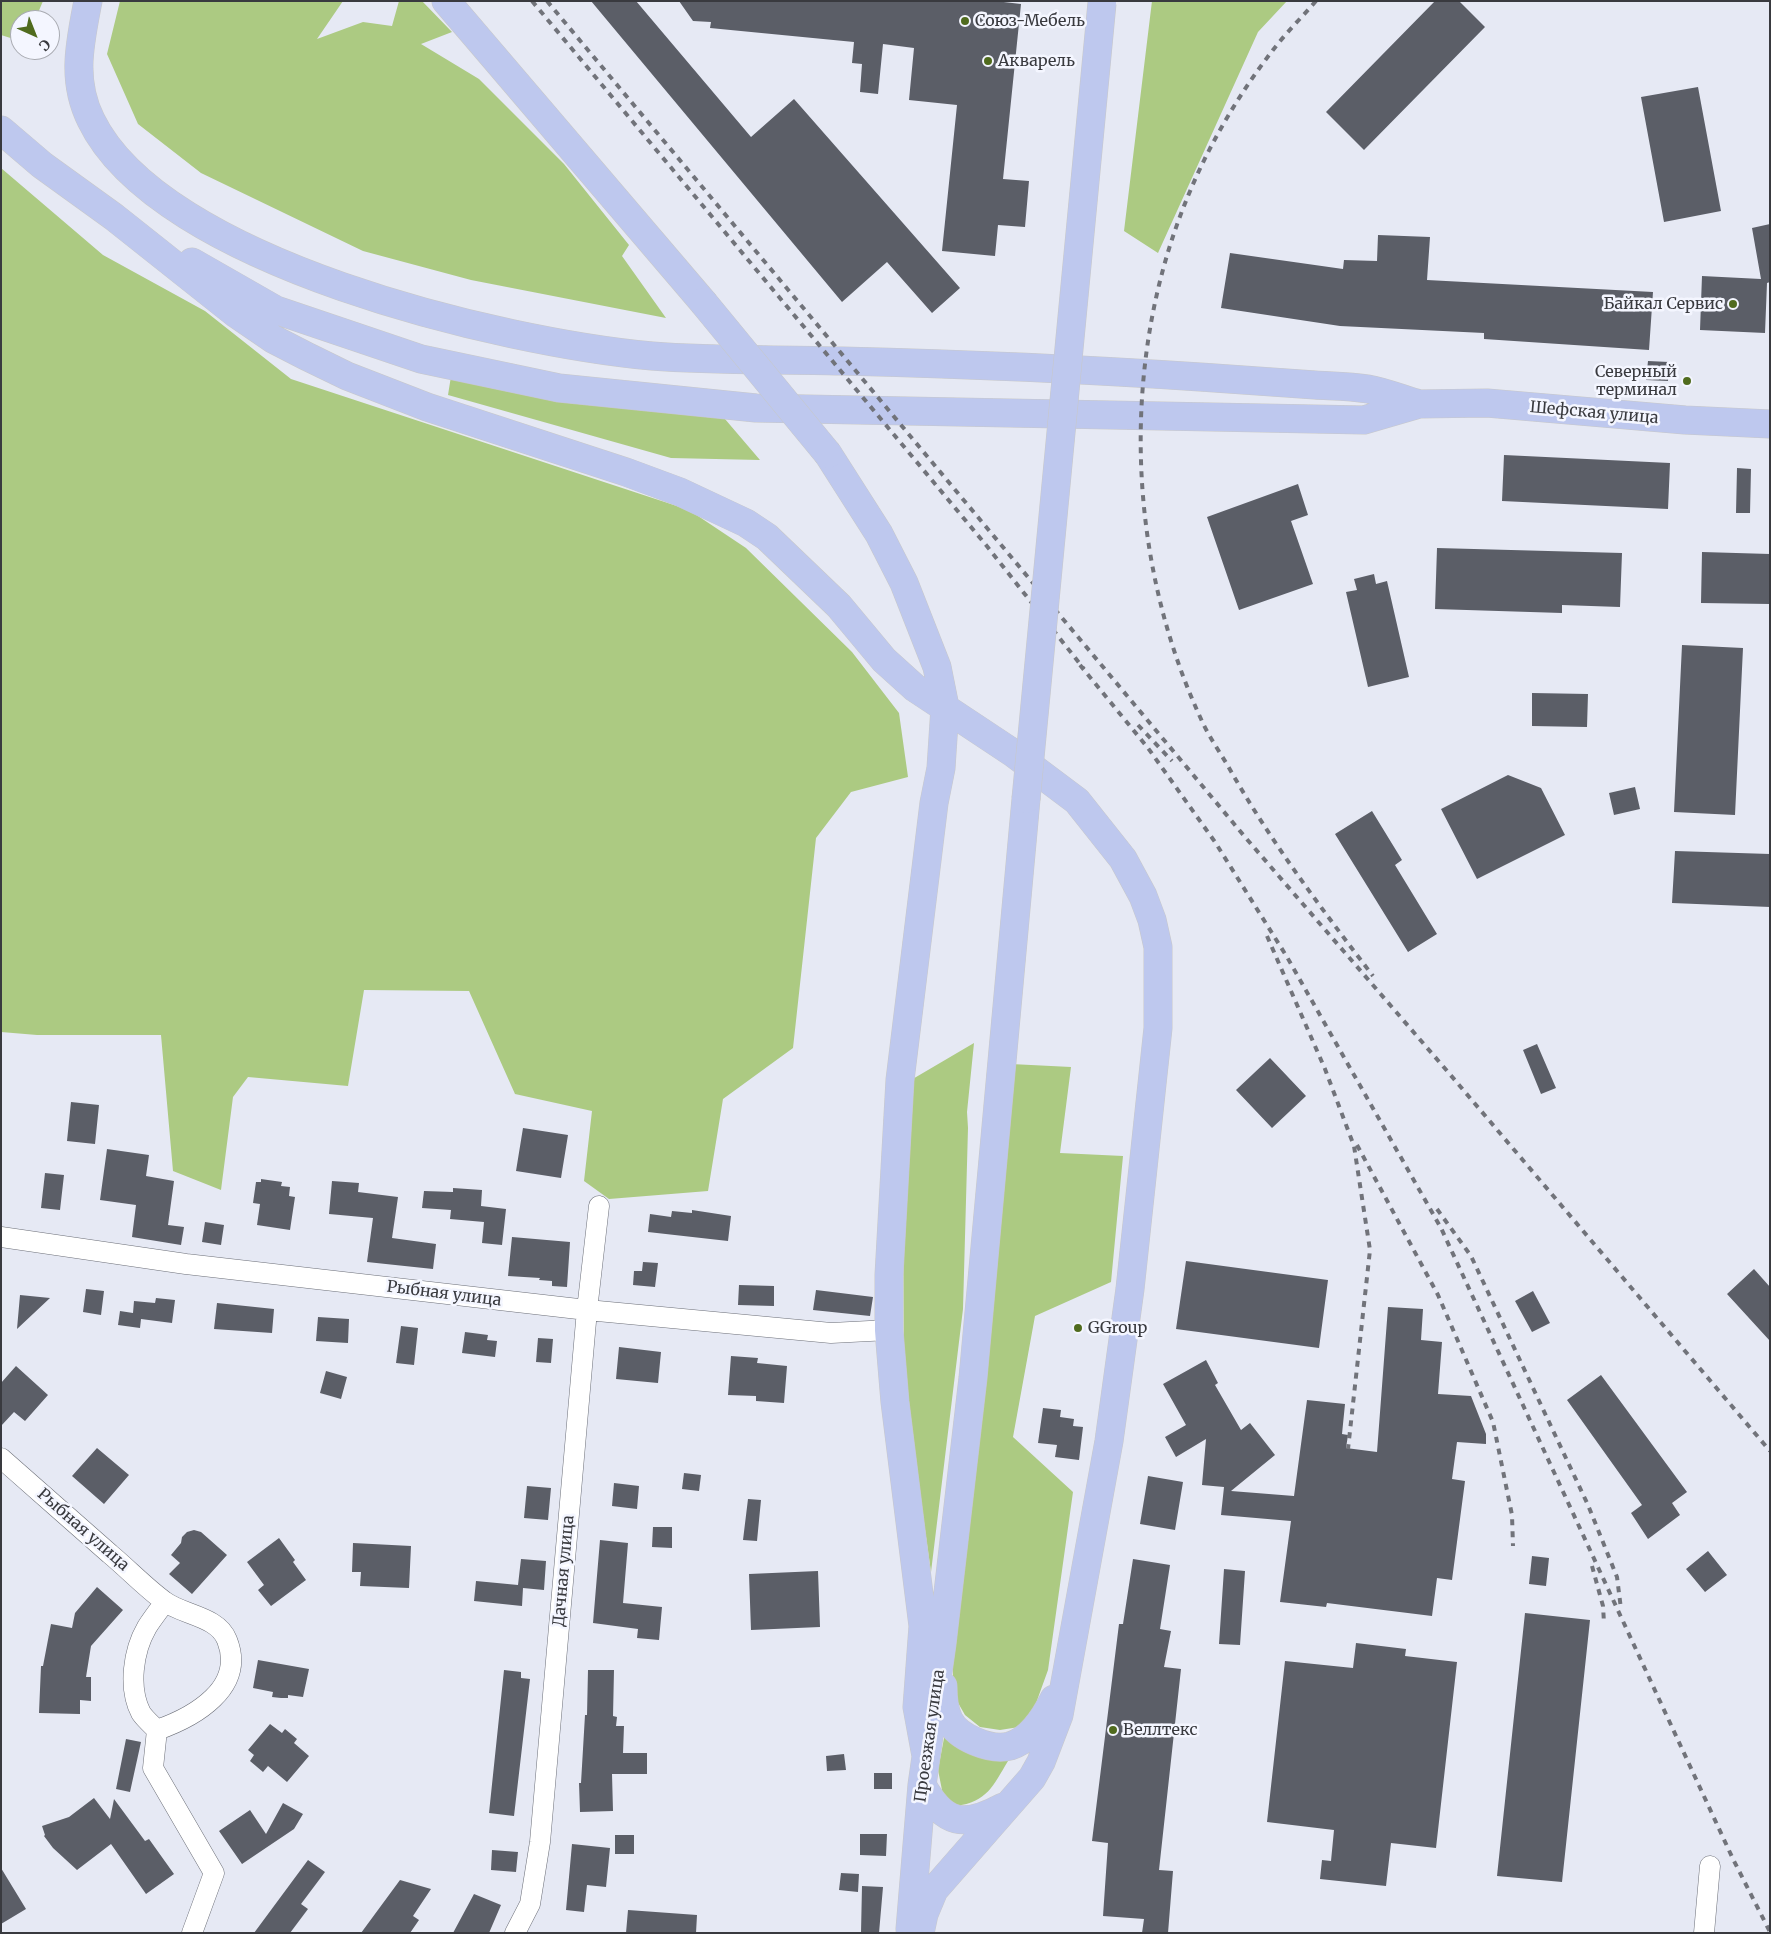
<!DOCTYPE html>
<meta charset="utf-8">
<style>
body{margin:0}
#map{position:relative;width:1771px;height:1934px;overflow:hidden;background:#e6e9f4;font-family:Merriweather,serif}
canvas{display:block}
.frame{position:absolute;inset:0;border:2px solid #393a3f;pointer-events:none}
.north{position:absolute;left:10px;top:10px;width:50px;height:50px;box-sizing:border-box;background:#f4f6ff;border:1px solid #a9abb2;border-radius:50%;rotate:136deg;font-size:14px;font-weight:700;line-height:20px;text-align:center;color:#393a3f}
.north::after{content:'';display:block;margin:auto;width:18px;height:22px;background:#506b1e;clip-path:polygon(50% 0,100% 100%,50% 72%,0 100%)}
</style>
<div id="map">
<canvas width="1771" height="1934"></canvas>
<div class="frame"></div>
<div class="north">С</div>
</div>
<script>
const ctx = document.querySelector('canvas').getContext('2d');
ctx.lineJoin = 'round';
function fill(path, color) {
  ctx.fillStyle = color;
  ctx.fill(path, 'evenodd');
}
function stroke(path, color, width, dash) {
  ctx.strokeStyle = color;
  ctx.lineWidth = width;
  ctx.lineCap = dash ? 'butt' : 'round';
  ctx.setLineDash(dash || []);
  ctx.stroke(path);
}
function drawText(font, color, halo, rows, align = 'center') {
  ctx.font = font + ' Merriweather,serif';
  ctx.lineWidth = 5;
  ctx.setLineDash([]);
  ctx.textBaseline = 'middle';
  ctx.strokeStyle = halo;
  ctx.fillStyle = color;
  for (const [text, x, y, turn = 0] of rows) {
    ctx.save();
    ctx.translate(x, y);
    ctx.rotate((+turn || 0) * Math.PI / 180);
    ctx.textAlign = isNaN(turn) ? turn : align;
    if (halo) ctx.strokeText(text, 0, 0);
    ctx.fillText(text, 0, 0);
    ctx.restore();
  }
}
fill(new Path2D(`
 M1,1H43L35,20H20V41L1,35Z
 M120,1H343L317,39L363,22L392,26L399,1H422L452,32L421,44L479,79L564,164L629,245L622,256L666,318L471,280L363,251L201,173L138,124L107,54Z
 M1152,1H1287L1258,32L1158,253L1124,231Z
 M1,168L103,255L205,311L291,379L689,510L746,548L852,652L899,713L908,777L851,792L816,838L793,1048L723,1099L708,1191L609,1199L584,1181L592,1111L515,1094L469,991L364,990L348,1086L248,1077L233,1097L221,1190L173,1171L161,1035H37L1,1032Z
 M452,370L719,412L760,460L671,458L448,395Z
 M974,1043L967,1112L968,1128L963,1309L931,1572L904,1381L903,1202L911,1080Z
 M1011,1064L1071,1067L1060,1153L1123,1156L1111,1282L1035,1316L1013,1437L1073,1492L1048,1670L1035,1706L1019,1727L1000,1730L980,1727L965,1715L953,1694V1661Z
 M945,1733L970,1751L1008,1761C993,1786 987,1802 956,1806L943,1795L938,1770Z`), '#acca82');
fill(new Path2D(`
 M591,1H636L751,137L794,99L960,288L932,313L887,262L842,302Z
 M679,1H995L1021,4L1003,179L1029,181L1025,227L998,225L995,256L942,251L957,105L909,100L914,48L883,44L878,94L860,92L862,64L852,63L854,42L710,28L711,22L693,21Z
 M1435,1H1459L1485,27L1364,150L1326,112Z
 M1698,87L1721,211L1664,222L1641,97Z
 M1770,224V282L1767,283L1765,333L1700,330L1702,276L1761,279L1752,228Z
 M1378,235L1430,237L1427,280L1653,292L1649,350L1484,339V333L1340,326L1221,308L1230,253L1343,269L1344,260L1377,261Z
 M1648,361L1669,362L1668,381L1646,380Z
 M1504,455L1670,463L1668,509L1502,501Z
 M1737,468L1751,469L1750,513H1736Z
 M1298,484L1308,515L1291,521L1313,584L1239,610L1207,517Z
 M1437,548L1622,553L1620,607L1562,605V613L1435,609Z
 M1702,552L1770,554V604L1701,603Z
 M1374,574L1376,584L1387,581L1409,677L1368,687L1346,592L1357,590L1354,579Z
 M1682,645L1743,648L1735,815L1674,812Z
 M1532,693L1588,694L1587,727L1532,726Z
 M1508,775L1541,788L1565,835L1477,879L1441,809Z
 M1635,787L1640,809L1614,815L1609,793Z
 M1372,811L1402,860L1395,865L1437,934L1408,952L1335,834Z
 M1675,851L1770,854V907L1672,903Z
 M1537,1044L1556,1088L1541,1094L1523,1050Z
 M1270,1058L1306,1096L1272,1128L1236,1090Z
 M71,1102L99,1105L95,1144L67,1141Z
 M523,1128L568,1135L561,1178L516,1171Z
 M107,1149L149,1155L146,1176L174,1181L168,1225L184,1227L181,1245L132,1237L136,1205L100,1200Z
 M45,1173L64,1175L60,1210L41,1208Z
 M261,1179L282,1182L281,1186L290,1187L289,1196L295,1197L290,1230L257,1225L260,1204L253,1203L256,1182H261Z
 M332,1181L359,1183L358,1192L398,1197L392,1238L436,1244L433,1269L367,1262L373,1218L329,1214Z
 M453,1188L482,1190L481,1206L506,1209L502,1245L482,1243L484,1222L450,1219L451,1210L422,1208L424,1191L453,1192Z
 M692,1210L731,1216L728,1241L648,1232L650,1214L671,1217L672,1211L692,1213Z
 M205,1222L224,1225L221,1245L202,1242Z
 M512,1237L570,1242L567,1287L552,1286V1281L539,1280L540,1278L508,1276Z
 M1186,1261L1328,1280L1319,1348L1176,1329Z
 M643,1262L658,1263L655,1287L633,1285L634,1271H642Z
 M1754,1269L1770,1287V1341L1727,1294Z
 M739,1285L774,1286V1306L738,1305Z
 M86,1289L104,1291L101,1315L83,1312Z
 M816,1290L873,1297L870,1316L813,1310Z
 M1533,1291L1550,1323L1532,1332L1515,1301Z
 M20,1295L50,1298L17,1329Z
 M156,1298L175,1300L172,1323L141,1319L140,1328L118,1325L120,1311L133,1313L134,1301L155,1303Z
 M217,1303L274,1309L272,1333L214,1329Z
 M1388,1307L1423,1309L1421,1340L1442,1342L1438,1394L1471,1396L1486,1434V1444L1457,1442L1452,1479L1465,1481L1452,1580L1437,1578L1432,1616L1327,1603L1326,1607L1280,1602L1291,1521L1221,1515L1224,1487L1202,1485L1206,1439L1176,1457L1165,1437L1186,1425L1163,1384L1206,1360L1218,1383L1215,1385L1241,1430L1250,1423L1275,1455L1231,1491L1294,1496L1307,1400L1345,1404L1342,1434L1348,1435L1346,1448L1377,1452Z
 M318,1317L349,1319L348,1343L316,1341Z
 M401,1326L418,1328L414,1365L396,1363Z
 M465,1332L488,1335L487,1340L497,1341L495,1357L462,1353Z
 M538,1338L553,1339L551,1363L536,1362Z
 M619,1347L661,1352L658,1383L616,1379Z
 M731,1356L758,1358L757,1363L787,1366L784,1403L756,1401V1396L728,1395Z
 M16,1366L48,1395L25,1421L14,1412L1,1426V1383Z
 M326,1371L347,1377L341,1399L320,1393Z
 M1601,1375L1687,1492L1672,1503L1680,1515L1648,1539L1631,1513L1642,1505L1567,1400Z
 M1043,1408L1061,1410L1060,1417L1074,1419L1073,1426L1083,1427L1079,1460L1055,1457L1057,1445L1038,1443Z
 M97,1448L129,1475L104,1504L72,1476Z
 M684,1473L701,1475L699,1491L682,1489Z
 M1148,1476L1183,1482L1175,1530L1140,1524Z
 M614,1483L639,1486L637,1509L612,1506Z
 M527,1486L551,1488L548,1520L524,1518Z
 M748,1499L761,1500L757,1541L743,1540Z
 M653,1527H672V1548L652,1547Z
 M194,1530L201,1532L227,1555L192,1594L169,1574L180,1563L171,1555L181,1543L182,1537L187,1532Z
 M279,1538L295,1560L293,1562L306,1580L271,1606L258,1590L264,1585L247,1562Z
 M600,1540L628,1543L623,1603L662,1607L659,1640L637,1638L638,1629L593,1623Z
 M353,1543L411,1546L409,1588L360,1586L361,1572H352Z
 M1708,1551L1727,1575L1705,1592L1686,1569Z
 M1532,1556L1549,1558L1546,1586L1529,1584Z
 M521,1559L546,1561L544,1590L523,1588L522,1606L474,1601L476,1581L518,1585Z
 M1133,1559L1170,1565L1160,1629L1171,1631L1164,1667L1181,1669L1159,1870L1173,1871L1168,1933H1142L1144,1919L1103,1916L1108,1843L1092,1841L1119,1624H1123Z
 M1224,1569L1245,1571L1240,1645L1219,1644Z
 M818,1571L820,1627L751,1630L749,1574Z
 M97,1587L123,1610L91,1646L86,1677H91V1701L80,1700V1714L39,1713L41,1666H43L51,1624L72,1628L75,1613Z
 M1525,1613L1590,1620L1562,1882L1497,1876Z
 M1356,1643L1406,1649L1405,1656L1457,1662L1436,1848L1391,1843L1386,1886L1320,1879L1322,1860L1331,1861L1334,1830L1267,1822L1285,1661L1353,1668Z
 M258,1660L309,1669L303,1697L288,1695V1698H281L272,1697L273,1692L253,1688Z
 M504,1670L521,1672V1678L530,1679L514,1816L489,1813Z
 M588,1670H614L613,1716L617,1717L616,1726H624L623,1753H647V1774H612L613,1811L580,1812L579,1783H581L585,1715H587Z
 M270,1724L282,1733L285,1729L297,1739L294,1743L309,1756L287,1782L268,1766L263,1772L250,1761L254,1755L248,1750Z
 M126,1739L141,1742L130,1792L116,1789Z
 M844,1754L846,1770L827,1771L826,1756Z
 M874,1773H892V1789H874Z
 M94,1798L110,1819L114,1799L145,1841L149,1839L174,1874L146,1894L111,1844L77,1870L53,1848L44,1836L45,1835L42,1826L69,1817Z
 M283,1803L303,1814L294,1829L242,1864L219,1831L250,1810L266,1834Z
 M860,1834H887L886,1856L860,1855Z
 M615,1835H634V1854H615Z
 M572,1844L610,1848L606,1887L587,1885L584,1912L566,1910Z
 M492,1850L518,1852L516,1872L491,1870Z
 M308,1860L325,1872L301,1904L308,1909L290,1933H254Z
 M1,1868L26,1909L1,1924Z
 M841,1873L859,1874L858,1892L839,1890Z
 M400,1880L431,1889L413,1916L419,1920L410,1933H361Z
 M862,1886L883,1887L879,1933H861Z
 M474,1894L501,1905L489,1933H453Z
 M628,1910L697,1915L696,1933H626Z`), '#5b5e67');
const street = new Path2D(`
 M1,1237L186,1264L587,1310L831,1333L889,1330
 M1,1458C37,1490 74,1522 110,1554C128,1569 145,1587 164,1601C182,1615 218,1616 227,1640C246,1688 194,1717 157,1730
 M157,1730L153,1768L214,1873L192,1933
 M157,1730C152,1725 145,1719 141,1713C128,1688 133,1651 147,1627C152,1619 159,1610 165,1602
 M515,1933L530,1904L540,1842L587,1310L599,1206
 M1704,1933L1710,1866`);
const primary = new Path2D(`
 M88,1C80,43 71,80 91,120C160,263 505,343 652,356C715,361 779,359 842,361C962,364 1080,369 1200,377C1238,380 1276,382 1315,385C1332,386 1351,386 1368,389C1385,392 1402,399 1419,404
 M446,1L703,302
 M1,130L42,165L114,217L235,313L273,339L306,356L347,376L427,407L626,472L680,492L746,523L767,537L839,606L884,660L915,688L1013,753L1077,801L1123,859L1143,896L1152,920L1158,947V1028L1130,1289L1109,1441L1059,1715L1041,1762L1032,1778L934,1890L924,1914L920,1933
 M192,262L276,310L421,359L559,388L756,408L1364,420L1419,404L1487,403L1685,420L1770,424
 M828,454L879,534L904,583L937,667L945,707L941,768L934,803L900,1080L889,1275V1330L895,1402L923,1626L917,1707L926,1756
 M943,1686C943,1697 944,1710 949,1720C958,1738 991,1751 1010,1746C1030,1740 1045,1717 1054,1699
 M922,1785C944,1825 964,1828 1003,1807
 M910,1929L922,1785L942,1644L973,1378L1026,799`);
stroke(street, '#6c6f78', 21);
stroke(primary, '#c8c8c9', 29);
stroke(street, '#fff', 20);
stroke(primary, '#bec8ee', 28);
stroke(new Path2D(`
 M532,1L986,545L1084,669
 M547,1L1245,837L1448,1072L1770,1451
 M1316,1C1302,17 1286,33 1273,50C1238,95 1207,148 1186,201C1120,364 1127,559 1201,719C1208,735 1219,751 1228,766C1270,841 1321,908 1373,976
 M1080,665L1148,748L1215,842L1287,957L1441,1228L1733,1859L1770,1932
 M1138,725L1172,761
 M1267,936L1325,1069L1354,1146L1370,1250L1348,1449
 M1357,1145L1438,1295L1493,1422L1512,1515L1513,1546
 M1437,1209L1471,1256L1588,1505L1617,1577L1621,1609
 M1592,1566L1603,1606L1604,1623`), '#71737a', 4, [6, 6]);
const primaryBridge = new Path2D(`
 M703,302L828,454
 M1026,799L1102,3`);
stroke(primaryBridge, '#c8c8c9', 29, []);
stroke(primaryBridge, '#bec8ee', 28);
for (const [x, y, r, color] of [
 [965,21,5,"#506b1e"],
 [988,61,5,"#506b1e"],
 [1733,304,5,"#506b1e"],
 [1687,381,5,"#506b1e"],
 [1078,1328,5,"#506b1e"],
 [1113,1730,5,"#506b1e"]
]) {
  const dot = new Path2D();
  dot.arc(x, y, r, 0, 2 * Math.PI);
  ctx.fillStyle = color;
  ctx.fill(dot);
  stroke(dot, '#f4f6ff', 2);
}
drawText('16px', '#393a3f', '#f4f6ff', [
 ["Союз-Мебель",975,21],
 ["Акварель",998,61],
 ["Байкал Сервис",1723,304,"right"],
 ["Северный",1677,372,"right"],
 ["терминал",1677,390,"right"],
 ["GGroup",1088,1328],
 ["Веллтекс",1123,1730]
], 'left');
drawText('16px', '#393a3f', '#f4f6ff', [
 ["Шефская улица",1594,413,5],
 ["Рыбная улица",444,1294,7],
 ["Рыбная улица",83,1530,41],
 ["Дачная улица",564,1571,-85],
 ["Проезжая улица",930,1736,-82]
]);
</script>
